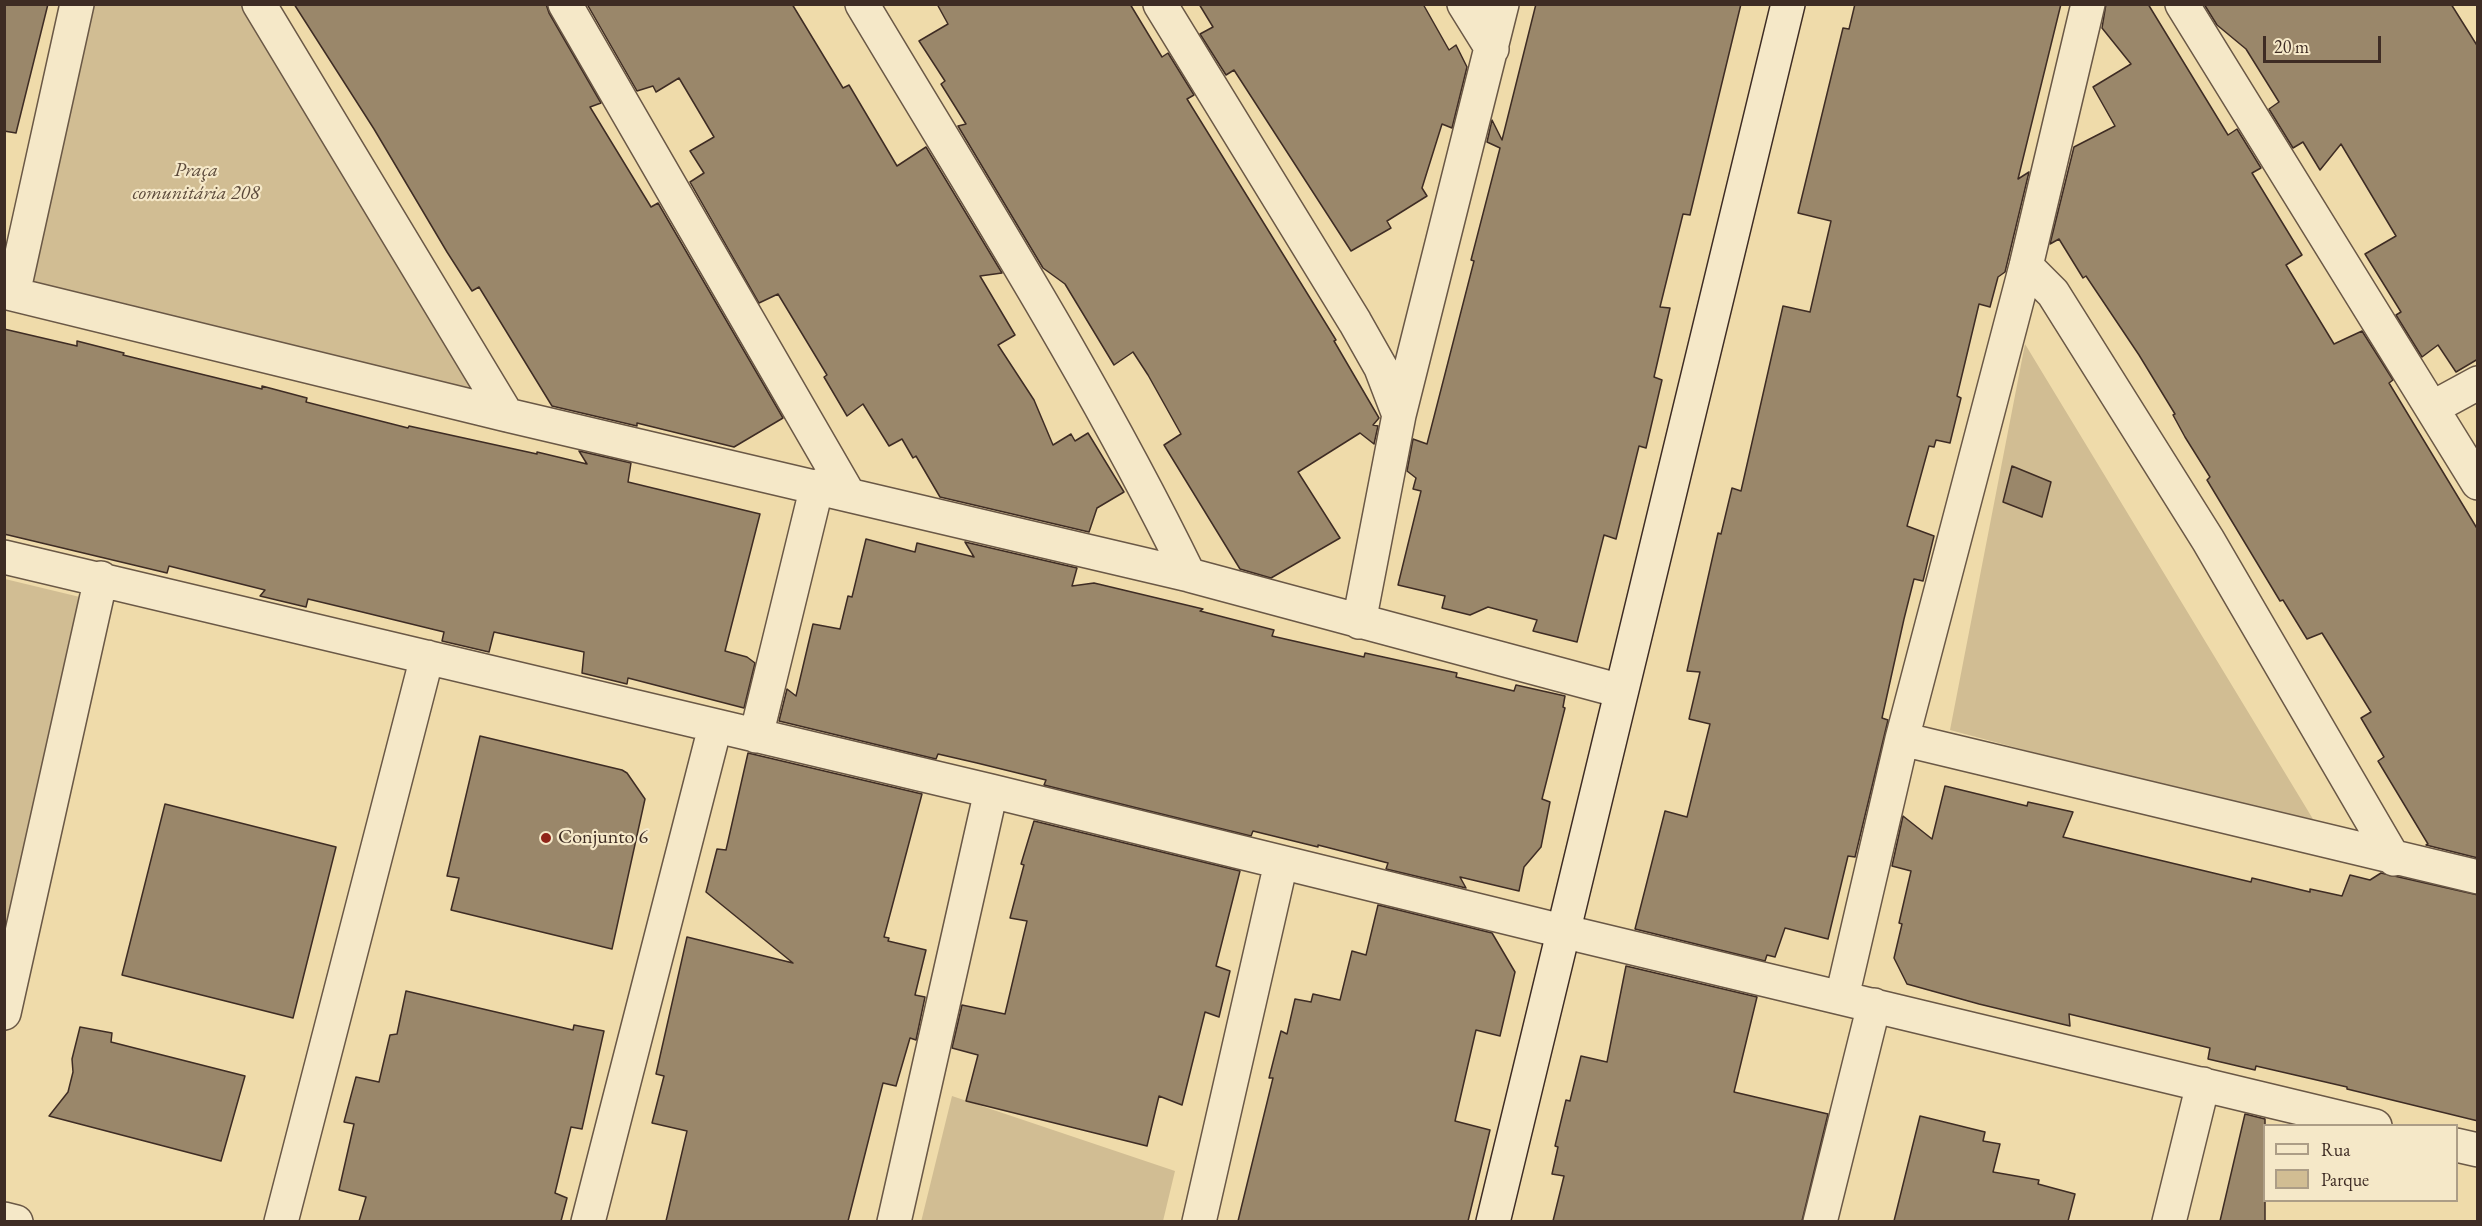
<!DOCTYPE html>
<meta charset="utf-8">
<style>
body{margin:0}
#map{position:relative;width:2482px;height:1226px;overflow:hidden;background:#efdbaa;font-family:"EB Garamond",serif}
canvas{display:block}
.frame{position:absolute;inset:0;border:6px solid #3e2c24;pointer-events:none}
.legend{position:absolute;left:2263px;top:1124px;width:195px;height:78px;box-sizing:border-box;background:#f5e8c8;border:2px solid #ac9d86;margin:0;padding:8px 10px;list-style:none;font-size:18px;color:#3e2c24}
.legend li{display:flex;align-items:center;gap:12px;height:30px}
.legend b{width:30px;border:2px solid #ac9d86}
.scale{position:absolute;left:2263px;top:36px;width:118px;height:27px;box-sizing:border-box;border:3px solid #3e2c24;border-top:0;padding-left:8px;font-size:18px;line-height:21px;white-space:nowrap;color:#3e2c24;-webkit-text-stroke:4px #f5e8c8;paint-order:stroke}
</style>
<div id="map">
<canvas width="2482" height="1226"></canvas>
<div class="frame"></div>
<ul class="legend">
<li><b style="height:8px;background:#f5e8c8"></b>Rua</li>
<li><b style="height:16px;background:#d1bd93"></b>Parque</li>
</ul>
<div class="scale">20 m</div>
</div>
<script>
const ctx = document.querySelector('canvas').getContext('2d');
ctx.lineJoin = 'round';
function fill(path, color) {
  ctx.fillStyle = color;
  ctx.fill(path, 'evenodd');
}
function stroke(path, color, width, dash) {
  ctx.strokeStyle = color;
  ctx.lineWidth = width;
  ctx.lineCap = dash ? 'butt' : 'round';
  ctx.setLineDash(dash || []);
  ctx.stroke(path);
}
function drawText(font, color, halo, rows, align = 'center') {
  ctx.font = font + ' "EB Garamond",serif';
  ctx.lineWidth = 4.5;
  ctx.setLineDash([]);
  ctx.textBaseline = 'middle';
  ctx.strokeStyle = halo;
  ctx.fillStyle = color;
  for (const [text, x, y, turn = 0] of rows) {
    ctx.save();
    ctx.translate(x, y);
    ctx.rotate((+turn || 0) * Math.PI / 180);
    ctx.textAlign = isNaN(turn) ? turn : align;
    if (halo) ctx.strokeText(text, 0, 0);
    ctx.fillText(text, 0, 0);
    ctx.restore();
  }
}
fill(new Path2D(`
 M75,5H270L534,429L7,300Z
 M2025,344L2319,829L1950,730Z
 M5,579L84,598L5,978Z
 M952,1096L1175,1171L1163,1221L921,1222Z`), '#d1bd93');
const building = new Path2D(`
 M4,4H48L16,133L4,131Z
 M294,4H546L549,13L601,103L590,107L651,207L658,203L783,418L734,447L637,423V426L552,406L479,287L472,291L447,252L374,129Z
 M587,4H792L843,88L849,85L897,166L926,147L1002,273L980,276L1015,335L998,345L1034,400L1053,445L1071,434L1075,441L1088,433L1124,492L1097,508L1089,532L940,497L916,456L913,458L902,439L889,446L863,404L847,416L824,377L827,375L778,294L759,303L690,182L704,173L690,151L714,137L679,78L656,92L653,86L637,91Z
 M937,4H1130L1162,57L1168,53L1194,95L1187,99L1336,340L1334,341L1379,418L1373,425L1378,426L1374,444L1360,433L1298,472L1340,538L1271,578L1240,569L1164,445L1181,434L1148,375L1133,352L1114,365L1065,284L1043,268L958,126L966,124L941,84L945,81L919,41L948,24Z
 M1199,4H1423L1449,50L1456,45L1467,67L1452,128L1442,124L1422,188L1427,196L1387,221L1391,228L1351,251L1234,70L1226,75L1200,34L1213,27Z
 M1536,4H1741L1690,215L1683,214L1660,307L1670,308L1654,377L1662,380L1646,448L1639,446L1616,539L1604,535L1577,642L1533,631L1537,620L1488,607L1470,615L1442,608L1445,596L1398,585L1421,491L1413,489L1416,478L1407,471L1413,439L1427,444L1474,261L1471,260L1500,148L1487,142L1492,120L1502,140Z
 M1855,4H2061L2018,179L2029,172L2005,272L1998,277L1990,307L1979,304L1957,396L1961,398L1950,443L1936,440L1934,447L1929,446L1907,526L1934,536L1923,581L1914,579L1904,619L1882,718L1888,720L1855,857L1848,856L1828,939L1785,928L1775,957L1767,955L1765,961L1635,929L1665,811L1687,817L1710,724L1689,719L1700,672L1687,671L1718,533L1721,534L1732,488L1741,491L1783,306L1810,312L1831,221L1798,213L1843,28L1849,29Z
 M2106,4H2148L2228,135L2237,129L2261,168L2252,173L2302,255L2286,265L2334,344L2362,331L2393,380L2389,383L2478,530V858L2426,845L2428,844L2378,761L2384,757L2361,718L2371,712L2322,633L2307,639L2283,600L2280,601L2207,480L2210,477L2185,437L2173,415L2175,414L2139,355L2086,276L2083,278L2059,239L2050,244L2074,147L2115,126L2093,87L2131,64L2102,28Z
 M2204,4H2451L2478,47V359L2456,372L2438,345L2422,357L2396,315L2401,312L2365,254L2396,236L2341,144L2320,170L2303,142L2293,148L2269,109L2279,102L2246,49L2217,25Z
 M4,329L77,346V341L124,353L123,355L262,389V386L307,398L306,402L408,428L409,426L537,454V452L587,464L579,451L631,463L628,482L760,514L725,651L747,657L755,663L744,708L628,678L627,684L582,673L584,652L494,632L489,652L442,641L444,632L354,610L308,599L306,607L260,596L265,590L169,566L167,573L4,534Z
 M2012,466L2051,482L2042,517L2003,502Z
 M866,539L915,552L917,543L974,557L965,542L1077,568L1072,586L1094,583L1203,609L1200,611L1274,630L1272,636L1364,657L1365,653L1457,673L1456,677L1514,691L1516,685L1565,696L1563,707L1565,708L1542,799L1550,802L1541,847L1524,867L1519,891L1460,877L1466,888L1386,869L1388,863L1318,845V847L1253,831L1251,836L1044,785L1046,780L977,763L938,754L936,759L779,721L787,689L796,696L813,624L840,629L848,596L852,597Z
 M480,736L622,770L627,773L645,799L612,949L451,910L459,878L447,876Z
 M748,753L922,794L884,937L889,938L888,941L926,950L915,995L925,997L916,1040L910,1038L896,1086L883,1083L848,1221H666L687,1131L652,1123L664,1076L656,1074L687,937L793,963L706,892L717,849L726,850Z
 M1945,786L2027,806L2028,802L2073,812L2063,837L2251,882L2252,878L2310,892V889L2342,896L2350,875L2370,880L2381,873L2478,895V1121L2347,1089V1087L2256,1066L2255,1070L2208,1059L2210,1048L2069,1014L2070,1026L1979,1004L1907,984L1894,958L1902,924L1899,923L1911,871L1892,866L1903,816L1932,839Z
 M165,804L336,847L293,1018L122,975Z
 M1034,821L1240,871L1216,966L1230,971L1219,1017L1205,1012L1182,1105L1159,1096L1147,1146L966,1101L978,1055L952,1048L962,1005L1005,1014L1027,921L1010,918L1024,865L1021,864Z
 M1378,905L1492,933L1515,972L1500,1036L1476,1030L1455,1121L1490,1130L1468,1221H1238L1273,1078H1269L1281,1031L1287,1034L1295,999L1311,1002L1313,994L1340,1000L1352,951L1366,955Z
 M1626,966L1757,997L1734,1092L1828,1114L1802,1221H1553L1564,1176L1552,1174L1558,1147L1555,1146L1566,1100L1570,1101L1581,1056L1607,1062Z
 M406,991L573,1030L574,1025L604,1031L582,1129L571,1127L555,1193L567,1198L561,1221H359L366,1197L339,1190L354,1124L344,1122L356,1077L379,1082L390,1035L397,1034Z
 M80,1027L112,1033L111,1042L245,1076L221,1161L49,1116L68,1092L73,1072L72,1059Z
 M2245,1114L2265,1119V1221H2220Z
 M1920,1116L1985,1132L1983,1141L2000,1144L1993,1172L2039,1180L2038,1184L2075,1194L2068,1221H1894Z`);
fill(building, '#9a876a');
stroke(building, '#3e2c24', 1.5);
const street = new Path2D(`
 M259,4L507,415
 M565,4L849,495
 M862,4C975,193 1093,378 1189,575
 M1160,4L1355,322L1381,368L1399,415
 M1464,4L1492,49
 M2182,4L2478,483
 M2026,266L2053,293L2208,540L2394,859
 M4,292L507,415L1189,575L1621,691
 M13,294L77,4
 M2432,408L2478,383
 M4,557L991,791L1562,931L2375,1126
 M1359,622L1399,415L1502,4
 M756,736L817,486
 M1902,739L2478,877
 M1842,997L1902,739L2026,266L2088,4
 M4,1013L101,578
 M2456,1145L2478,1150
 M4,1219L16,1222
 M281,1222L427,657
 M588,1222L715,727
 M894,1222L991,791
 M1199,1222L1281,863
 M1820,1222L1874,1005
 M2169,1222L2203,1084`);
const secondary = new Path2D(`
 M1493,1222L1788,4`);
stroke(street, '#6a5846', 36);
stroke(secondary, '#3e2c24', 36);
stroke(street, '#f5e8c8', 33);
stroke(secondary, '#f5e8c8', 33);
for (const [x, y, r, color] of [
 [546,838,6,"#8f2418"]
]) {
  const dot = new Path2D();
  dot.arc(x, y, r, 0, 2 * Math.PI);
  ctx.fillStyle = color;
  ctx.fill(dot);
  stroke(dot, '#f5e8c8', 2);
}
drawText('italic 20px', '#5b493a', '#f5e8c8', [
 ["Praça",196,171],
 ["comunitária 208",196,194]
]);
drawText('20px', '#3e2c24', '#f5e8c8', [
 ["Conjunto 6",558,838]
], 'left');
</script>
